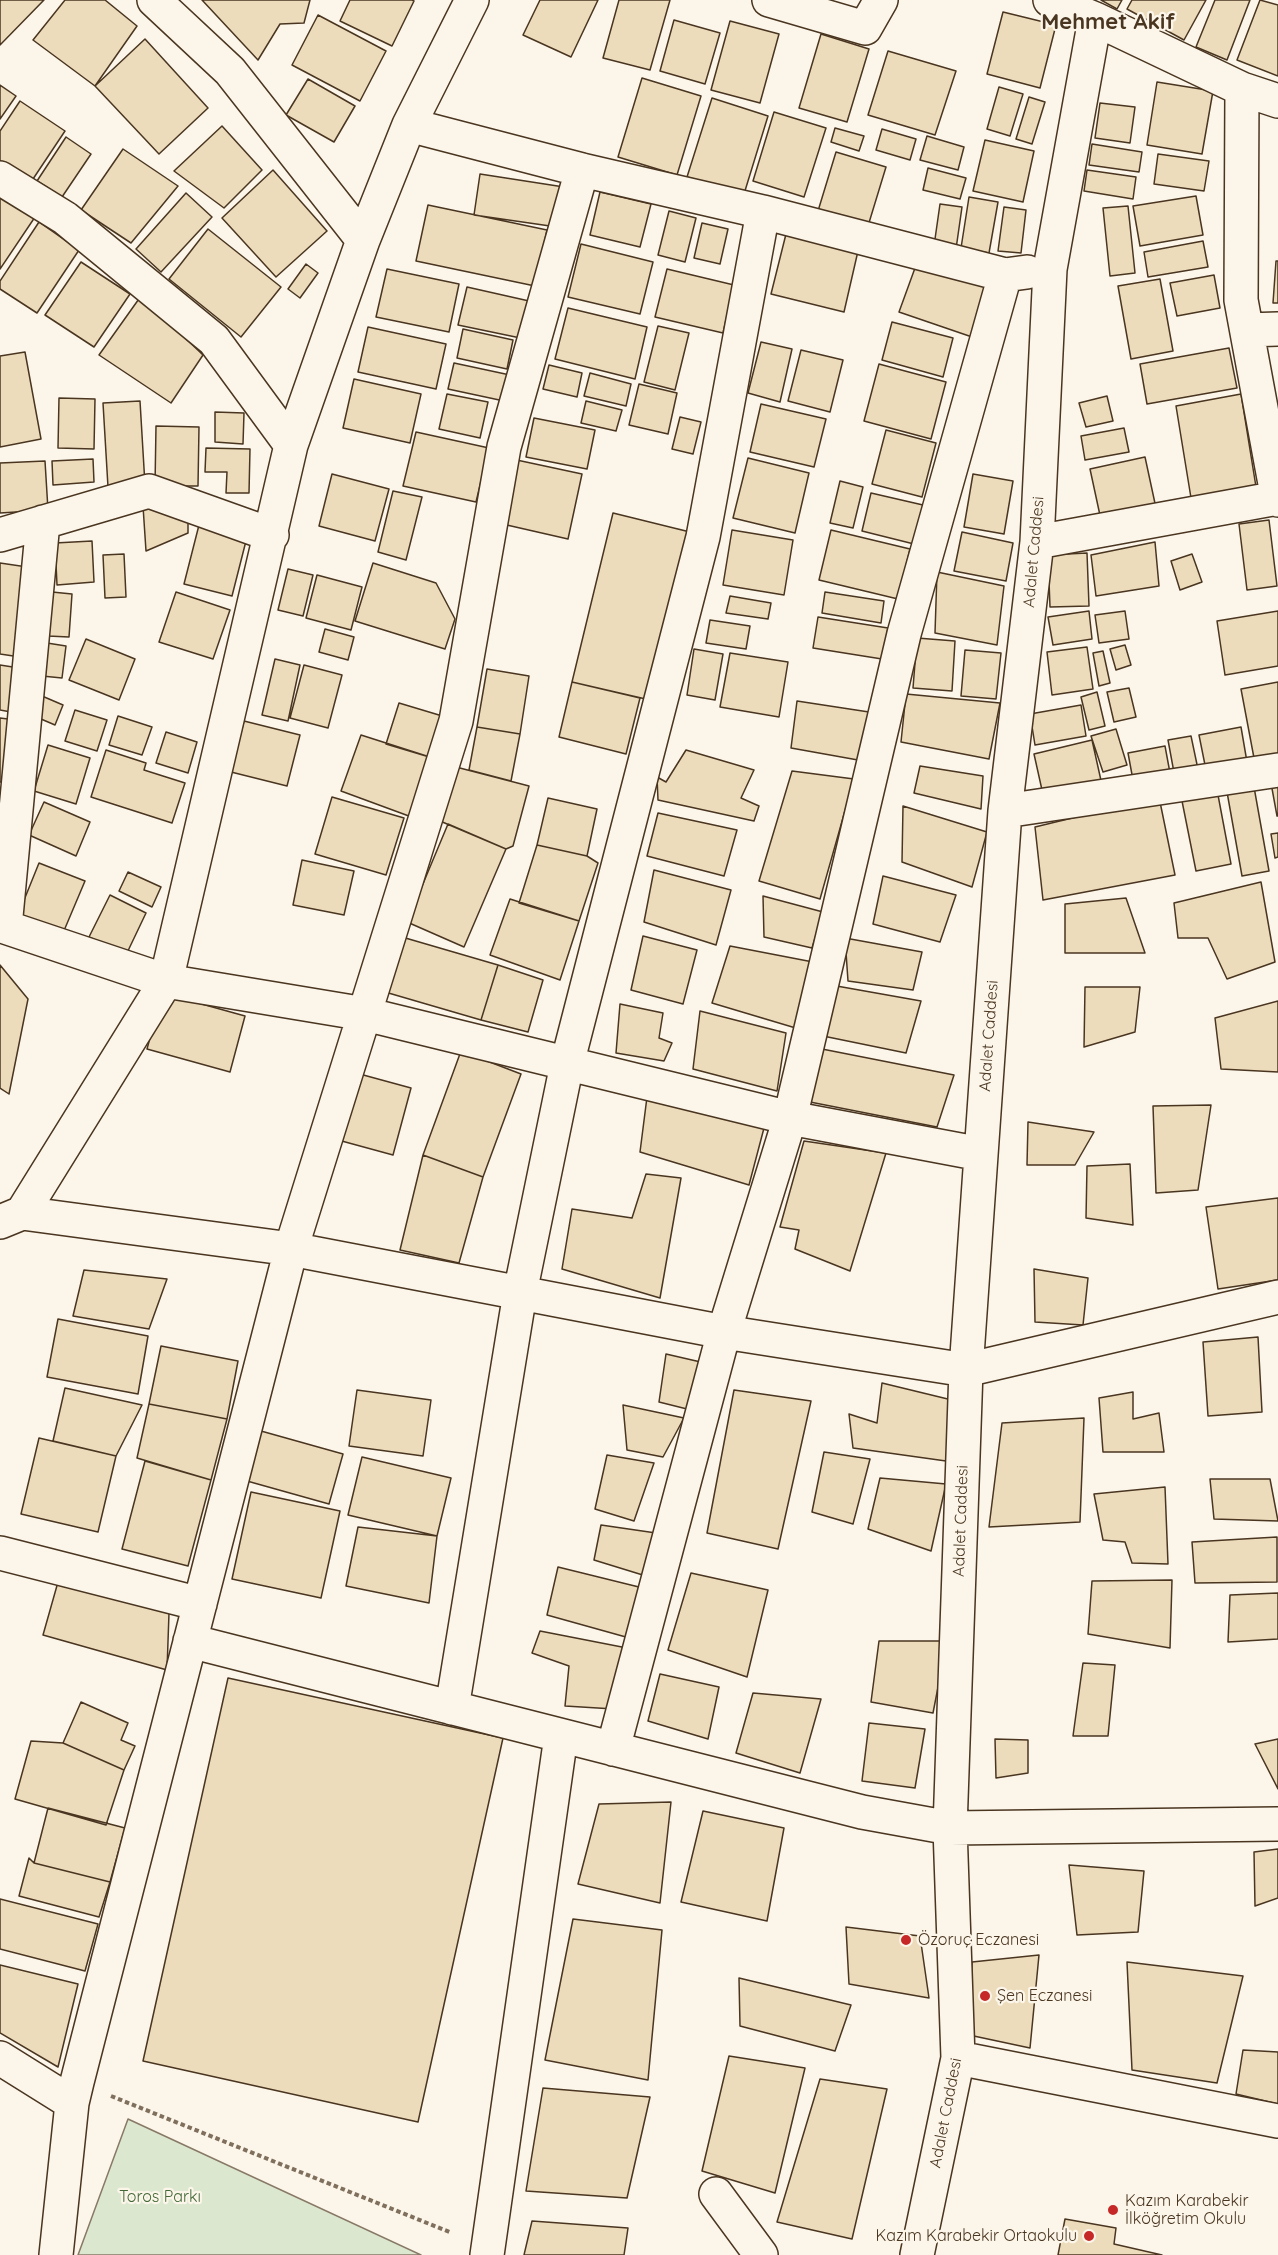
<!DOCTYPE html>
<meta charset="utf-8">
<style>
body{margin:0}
canvas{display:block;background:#fbf6e9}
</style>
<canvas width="1278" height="2255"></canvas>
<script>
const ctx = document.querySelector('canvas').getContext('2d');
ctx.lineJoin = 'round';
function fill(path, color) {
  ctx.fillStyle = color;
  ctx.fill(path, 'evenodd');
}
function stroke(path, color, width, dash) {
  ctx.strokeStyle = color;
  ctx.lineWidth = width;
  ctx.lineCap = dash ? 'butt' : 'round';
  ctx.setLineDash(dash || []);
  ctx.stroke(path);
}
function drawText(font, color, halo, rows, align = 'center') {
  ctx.font = font + ' Quicksand,sans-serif';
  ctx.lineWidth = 4.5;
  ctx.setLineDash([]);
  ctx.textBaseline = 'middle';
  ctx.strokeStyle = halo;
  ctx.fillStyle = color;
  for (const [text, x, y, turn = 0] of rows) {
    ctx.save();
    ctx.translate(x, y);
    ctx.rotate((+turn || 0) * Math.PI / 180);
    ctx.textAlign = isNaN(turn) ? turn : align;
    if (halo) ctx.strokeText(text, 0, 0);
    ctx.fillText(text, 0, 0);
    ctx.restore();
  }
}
const green = new Path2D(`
 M128,2119L421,2255H78Z`);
fill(green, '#dce7d0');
stroke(green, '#887966', 1.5);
const building = new Path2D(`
 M0,0H44L0,45Z
 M65,0H105L137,26L95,86L33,40Z
 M202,0H310L304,23L280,24L258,60Z
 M350,0H412L414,1L392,46L340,21Z
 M540,0H598L571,57L523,35Z
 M619,0H670L650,70L603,58Z
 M1101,0H1122L1117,9Z
 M1132,0H1206L1184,40L1127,9Z
 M1215,0H1250L1227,60L1196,47Z
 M1260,0L1278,5V76L1237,60Z
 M1003,12L1056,25L1040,88L987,74Z
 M318,15L386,51L360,101L292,65Z
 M674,20L720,33L705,84L660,71Z
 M730,21L779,34L760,103L711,90Z
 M821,34L869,49L847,122L799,108Z
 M145,39L208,108L159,154L95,86Z
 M888,51L956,71L935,135L868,115Z
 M642,78L701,96L677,175L618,157Z
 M308,79L355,106L334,142L286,115Z
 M1157,82L1213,91L1202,154L1147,145Z
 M0,85L16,96L0,119Z
 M999,87L1023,94L1010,136L987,129Z
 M1029,97L1045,102L1032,144L1016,139Z
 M712,98L768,116L744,194L687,177Z
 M20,101L65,131L29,185L0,165V131Z
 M1100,103L1135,107L1130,143L1095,138Z
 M774,112L826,128L804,197L753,181Z
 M222,126L262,170L224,208L174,171Z
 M835,128L864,136L859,151L831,142Z
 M882,129L916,139L910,160L876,150Z
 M927,136L964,147L958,170L920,160Z
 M66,137L91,154L62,197L37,181Z
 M985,140L1034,151L1023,202L973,191Z
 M1092,144L1142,152L1139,172L1089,165Z
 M123,149L178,186L131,243L81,210Z
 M836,152L886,167L868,226L818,211Z
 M1158,154L1209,161L1204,191L1154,184Z
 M928,168L966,178L960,199L923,190Z
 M273,170L327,231L276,277L222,218Z
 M1087,170L1136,177L1133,199L1084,191Z
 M480,174L564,187L557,227L474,215Z
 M600,192L651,204L640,247L590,235Z
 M186,193L212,217L161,272L136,249Z
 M0,194L35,217L0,269Z
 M1196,196L1203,235L1140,246L1133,206Z
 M969,197L998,202L989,253L961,248Z
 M940,204L962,207L956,249L934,246Z
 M428,205L547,230L535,286L416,261Z
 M1128,206L1135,273L1110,276L1103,208Z
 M1004,207L1026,210L1021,253L998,251Z
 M669,211L696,218L685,262L658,255Z
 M39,222L79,250L37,313L0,289V281Z
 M702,223L728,229L720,264L694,258Z
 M208,229L281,287L241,337L169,279Z
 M786,234L858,251L844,312L771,294Z
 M1203,241L1208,267L1148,277L1144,252Z
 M581,244L653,262L640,314L568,297Z
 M919,257L994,283L975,338L899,312Z
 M1276,261H1278V303H1273Z
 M81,262L130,294L94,347L45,315Z
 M306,264L318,273L300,298L288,289Z
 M387,269L459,284L449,332L376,317Z
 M667,269L734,285L723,333L655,317Z
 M1214,275L1220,308L1177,316L1170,283Z
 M1160,279L1173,351L1131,359L1118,286Z
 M467,287L538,303L530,340L458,325Z
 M141,296L203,355L171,403L99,355Z
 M568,308L647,327L635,379L555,359Z
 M892,322L953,338L943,377L882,360Z
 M658,326L689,333L675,390L644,382Z
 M368,327L446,344L436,389L358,372Z
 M463,329L513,340L507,369L457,358Z
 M761,342L792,349L780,402L748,393Z
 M1229,348L1237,388L1147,404L1140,364Z
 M801,350L843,360L830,412L788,401Z
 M25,352L41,439L0,447V356Z
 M454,363L510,375L504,401L448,389Z
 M879,364L946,382L931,439L864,421Z
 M549,365L582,373L577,397L543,389Z
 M590,373L631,384L626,406L584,396Z
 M354,379L421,394L410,443L343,428Z
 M639,384L677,393L668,434L629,425Z
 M447,394L488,402L480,438L439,429Z
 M1241,394L1257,493L1192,504L1176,406Z
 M1107,396L1113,421L1086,427L1079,403Z
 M59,398L95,399L94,449L58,448Z
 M140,401L145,485L108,487L103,403Z
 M586,401L622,410L616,431L581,423Z
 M761,404L826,419L814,467L750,452Z
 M215,412L244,413L243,444L215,442Z
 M680,417L701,422L693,454L672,449Z
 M534,418L595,430L587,469L526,457Z
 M156,426L199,427L198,486H155Z
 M1124,428L1129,452L1085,460L1081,436Z
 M886,430L936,443L922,497L872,484Z
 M416,432L489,448L476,502L403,486Z
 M206,448L250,449L249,493H226L227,472H205Z
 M1145,457L1156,508L1101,520L1090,469Z
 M748,458L809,473L795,533L733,518Z
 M93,459L94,482L53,485L52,461Z
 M512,459L582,474L568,539L498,523Z
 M45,461L48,510L0,513V463Z
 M332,474L389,489L375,541L319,526Z
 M973,474L1013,481L1004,534L964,527Z
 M840,481L863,487L853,528L830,523Z
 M393,491L422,497L406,560L378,552Z
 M871,493L923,505L914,544L862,531Z
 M143,506L188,509V533L146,551Z
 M613,513L690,532L650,700L572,682Z
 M1269,520L1277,586L1247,590L1239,524Z
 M199,525L247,537L232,596L184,584Z
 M732,530L793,540L784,595L723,585Z
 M831,530L910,549L898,599L819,580Z
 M962,532L1013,543L1006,581L954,571Z
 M92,541L94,582L57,585L55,543Z
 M1155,542L1159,586L1096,596L1091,555Z
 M1087,553L1089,606L1050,607L1048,555Z
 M124,554L126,597L105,598L103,555Z
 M1192,554L1202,582L1180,590L1171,561Z
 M0,563L34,568L20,657L0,654Z
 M373,563L436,583L455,619L445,649L355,621Z
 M288,569L313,575L303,616L278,610Z
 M937,572L1004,586L997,645L935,633Z
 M317,575L362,587L351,630L306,618Z
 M52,592L72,594L69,637L48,636Z
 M176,592L230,610L213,659L159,642Z
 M825,592L884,601L881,623L822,613Z
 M730,596L771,603L768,619L726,613Z
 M1089,611L1092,639L1053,645L1048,617Z
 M1125,611L1129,639L1099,643L1095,615Z
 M1278,611V666L1225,675L1217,621Z
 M818,617L888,628L882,659L813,648Z
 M710,620L750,626L746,649L706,643Z
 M325,629L354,637L348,660L319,652Z
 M917,638L955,641L952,691L913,688Z
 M86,639L135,659L119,700L69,680Z
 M47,643L66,646L62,678L42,676Z
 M1125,645L1131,665L1116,670L1110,649Z
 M1087,647L1093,689L1052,695L1047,652Z
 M694,649L723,654L715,700L687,695Z
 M965,650L1001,653L996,699L961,696Z
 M1103,651L1110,683L1099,686L1093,653Z
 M730,653L788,662L779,717L720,707Z
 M275,659L300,665L288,721L262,715Z
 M0,665L19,668L11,712L0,710Z
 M304,665L342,675L328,728L290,718Z
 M487,669L529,676L520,734L477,727Z
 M572,682L640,698L626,754L559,737Z
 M1278,682V754L1254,758L1241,689Z
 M1129,688L1136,717L1114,722L1107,692Z
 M1097,692L1105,726L1089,730L1081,697Z
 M906,694L1000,703L989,759L901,742Z
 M42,696L63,705L55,725L34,716Z
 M797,701L869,712L858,760L791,748Z
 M399,703L449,718L436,759L386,744Z
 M1081,705L1086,736L1035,745L1030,714Z
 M75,710L107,720L97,751L65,741Z
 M118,716L152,727L142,755L109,745Z
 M0,718L16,720L5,782H0Z
 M244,721L300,735L287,786L231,772Z
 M477,727L520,734L511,781L469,770Z
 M1241,727L1247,762L1206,770L1199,735Z
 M1116,729L1127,765L1103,772L1091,736Z
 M166,732L197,742L188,773L156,763Z
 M361,735L436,759L417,819L341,791Z
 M1191,736L1199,774L1175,778L1168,740Z
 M1092,740L1102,785L1044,799L1034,754Z
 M48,745L90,758L76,804L34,791Z
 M1165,746L1170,773L1133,780L1128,753Z
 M106,750L146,763L144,770L185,783L172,823L91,797Z
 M686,750L754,770L741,798L759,806L754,821L658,800L657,777L666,782Z
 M920,766L983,776L981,809L914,793Z
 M456,767L529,786L513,846L506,849L440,821Z
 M792,771L854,779L820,899L759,881Z
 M1278,782V816H1277L1271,783Z
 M1254,787L1269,871L1242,876L1227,792Z
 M1218,795L1231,864L1196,871L1182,801Z
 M332,797L404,818L386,875L315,854Z
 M1159,797L1175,875L1043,900L1035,827Z
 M548,798L597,809L587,856L537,845Z
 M44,802L90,822L76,856L29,835Z
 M903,806L987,832L972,887L902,862Z
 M658,813L737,830L724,876L647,856Z
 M448,824L506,849L464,947L407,922Z
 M1278,833V857L1275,858L1271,834Z
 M537,845L587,856L598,863L579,921L519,903Z
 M302,860L354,871L344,915L293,905Z
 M39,863L85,881L63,933L18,915Z
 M654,870L731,890L716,945L644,922Z
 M128,872L161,887L152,907L119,891Z
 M883,876L956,895L940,942L873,924Z
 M1261,882L1275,962L1227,979L1208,938H1178L1174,903Z
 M110,895L146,913L126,955L89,937Z
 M763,896L823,912L812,948L764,937Z
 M1126,898L1145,953H1065V904Z
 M510,899L579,921L560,980L490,955Z
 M643,936L697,950L683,1004L631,990Z
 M402,937L498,965L481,1020L385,992Z
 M845,938L922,952L913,990L848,981Z
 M730,946L813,962L799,1029L712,1003Z
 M0,965L28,999L9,1094L0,1088Z
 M498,965L543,980L528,1032L481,1020Z
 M831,985L921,1001L906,1053L823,1036Z
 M1085,987H1140L1135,1032L1084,1047Z
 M162,993L245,1016L230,1072L147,1049Z
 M1278,1001V1072L1221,1069L1215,1018Z
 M620,1004L663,1013L659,1038L672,1043L664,1061L616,1053Z
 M700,1011L786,1033L777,1091L693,1069Z
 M822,1049L954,1075L937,1127L810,1102Z
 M461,1051L521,1074L483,1177L423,1155Z
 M356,1073L411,1088L393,1155L338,1140Z
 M647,1097L764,1128L749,1185L640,1152Z
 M1211,1105L1198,1190L1156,1193L1153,1106Z
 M1028,1122L1094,1132L1075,1165H1027Z
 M804,1141L886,1153L850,1271L795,1249L799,1230L780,1227Z
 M423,1155L483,1177L459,1263L400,1250Z
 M1130,1164L1133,1225L1086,1218L1087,1166Z
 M646,1174L681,1178L660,1298L562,1269L572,1209L632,1218Z
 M1278,1198V1280L1218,1289L1206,1207Z
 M1034,1269L1088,1278L1083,1325L1035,1322Z
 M84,1270L167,1279L149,1329L73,1316Z
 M58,1319L148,1336L138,1394L47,1377Z
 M1258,1337L1262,1412L1208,1416L1203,1342Z
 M161,1346L238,1361L227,1419L149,1404Z
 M666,1354L705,1363L691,1410L659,1402Z
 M882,1383L956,1401L946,1461L853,1448L849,1414L877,1423Z
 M65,1388L142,1405L116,1456L53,1441Z
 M357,1390L431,1400L423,1456L349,1446Z
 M734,1390L811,1401L778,1549L707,1533Z
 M1133,1392V1419L1159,1413L1164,1452H1103L1099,1398Z
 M149,1404L227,1419L211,1480L137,1458Z
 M623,1405L684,1418L663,1457L627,1450Z
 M1084,1418L1080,1522L989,1527L1002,1423Z
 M261,1431L343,1454L329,1504L247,1481Z
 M39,1438L116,1456L98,1532L21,1514Z
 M824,1452L870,1459L853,1524L812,1512Z
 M607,1455L654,1463L634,1521L595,1509Z
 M362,1457L451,1478L437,1536L348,1515Z
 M145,1461L211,1480L188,1566L122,1549Z
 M880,1478L946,1484L931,1551L868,1529Z
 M1210,1479H1270L1278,1521L1214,1519Z
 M1165,1487L1168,1564L1132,1563L1125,1542L1103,1540L1094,1494Z
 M251,1492L340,1511L321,1598L232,1579Z
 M601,1525L663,1534L646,1576L594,1560Z
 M358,1527L437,1536L429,1603L346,1586Z
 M1277,1537V1582L1195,1583L1192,1542Z
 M558,1567L647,1589L633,1639L547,1615Z
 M691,1573L768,1590L747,1677L668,1650Z
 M1172,1580L1170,1648L1088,1634L1092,1581Z
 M58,1582L169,1613L167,1670L43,1635Z
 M1278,1593V1639L1228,1642L1230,1595Z
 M540,1631L627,1648L614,1709L565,1706L569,1666L532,1653Z
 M879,1641H947L933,1713L871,1702Z
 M1083,1663L1115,1665L1108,1736H1073Z
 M660,1674L719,1687L708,1739L648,1721Z
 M228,1678L503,1738L418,2122L143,2061Z
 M753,1693L821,1699L800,1773L736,1753Z
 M81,1702L128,1723L121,1740L135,1746L124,1770L63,1743Z
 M869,1723L925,1729L915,1788L862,1781Z
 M995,1739L1028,1740V1773L996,1778Z
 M1278,1739V1789L1255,1744Z
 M31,1741L63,1743L124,1770L106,1825L15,1799Z
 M671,1802L660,1903L578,1884L599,1804Z
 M48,1808L125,1828L110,1882L34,1863Z
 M703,1811L784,1828L767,1921L681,1902Z
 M1278,1849V1898L1255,1906L1254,1852Z
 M29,1858L34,1863L110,1882L99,1917L19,1896Z
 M1069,1865L1144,1871L1138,1932L1077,1935Z
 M0,1899L98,1924L85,1971L0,1949Z
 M573,1919L662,1930L648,2080L545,2060Z
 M846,1927L920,1936L929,1998L849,1984Z
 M1039,1955L1030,2048L969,2035L972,1962Z
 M1127,1962L1243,1976L1217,2083L1132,2070Z
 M0,1965L78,1984L58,2067L0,2033Z
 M739,1978L851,2005L835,2051L740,2026Z
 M1243,2050L1278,2052V2104L1236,2094Z
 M729,2056L805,2068L775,2193L702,2171Z
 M820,2079L887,2089L852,2239L777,2222Z
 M543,2088L650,2097L627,2198L526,2191Z
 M1065,2219L1116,2228L1114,2244L1162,2255H1058Z
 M532,2221L628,2228L624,2255H524Z`);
fill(building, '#ecdcbc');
stroke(building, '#4a3520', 1.5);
const minor = new Path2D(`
 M154,0L230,71L363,240
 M769,0L865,28L881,0
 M1050,0L1095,19
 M1242,89L1241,300L1278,500
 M409,125L582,170L763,212L1005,275L1027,272
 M0,178L65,218L214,340L291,445
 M1247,330L1278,329
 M0,535L149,491L272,535
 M1037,542L1278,498
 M1005,811L1278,770
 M0,922L5,927L166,981L365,1014L790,1118L981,1154
 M5,927L43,522
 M22,1213L291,1249L724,1332L966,1370L1278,1297
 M0,1222L22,1213L166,981L291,445L363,240L409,125L472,0
 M0,1553L200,1604
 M190,1641L862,1812L950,1828L1278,1824
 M452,1708L520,1293L567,1064L703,537L763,212
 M613,1749L724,1332L790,1118L904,634L1005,275
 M0,2058L72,2103
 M958,2058L1278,2121
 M716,2194L761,2255
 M56,2255L72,2103L77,2082L291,1249L456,721L504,447L582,170
 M487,2255L561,1736
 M917,2255L958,2058L950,1828L966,1370L1005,811L1037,542L1050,269L1095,19L1242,89L1278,101`);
stroke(minor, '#4a3520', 36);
stroke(new Path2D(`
 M111,2096L452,2233`), '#7f6f5c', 4, [4.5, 3]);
stroke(minor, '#fbf6e9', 33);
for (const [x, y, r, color] of [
 [906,1940,6,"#c62828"],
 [985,1996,6,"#c62828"],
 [1113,2210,6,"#c62828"],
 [1089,2236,6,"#c62828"]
]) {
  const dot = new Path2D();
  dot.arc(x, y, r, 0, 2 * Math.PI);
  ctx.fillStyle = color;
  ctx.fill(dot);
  stroke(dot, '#fbf6e9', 2);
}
drawText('16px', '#4a3520', '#fbf6e9', [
 ["Adalet Caddesi",1034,552,-85],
 ["Adalet Caddesi",989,1036,-86],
 ["Adalet Caddesi",961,1521,-88],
 ["Adalet Caddesi",946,2113,-79]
]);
drawText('16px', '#4a3520', '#fbf6e9', [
 ["Özoruç Eczanesi",918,1940],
 ["Şen Eczanesi",997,1996],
 ["Kazım Karabekir",1125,2201],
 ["İlköğretim Okulu",1125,2219],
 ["Kazım Karabekir Ortaokulu",1077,2236,"right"]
], 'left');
drawText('16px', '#436837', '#fbf6e9', [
 ["Toros Parkı",160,2197]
]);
drawText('bold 22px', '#4a3520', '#fbf6e9', [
 ["Mehmet Akif",1108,22]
]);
</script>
